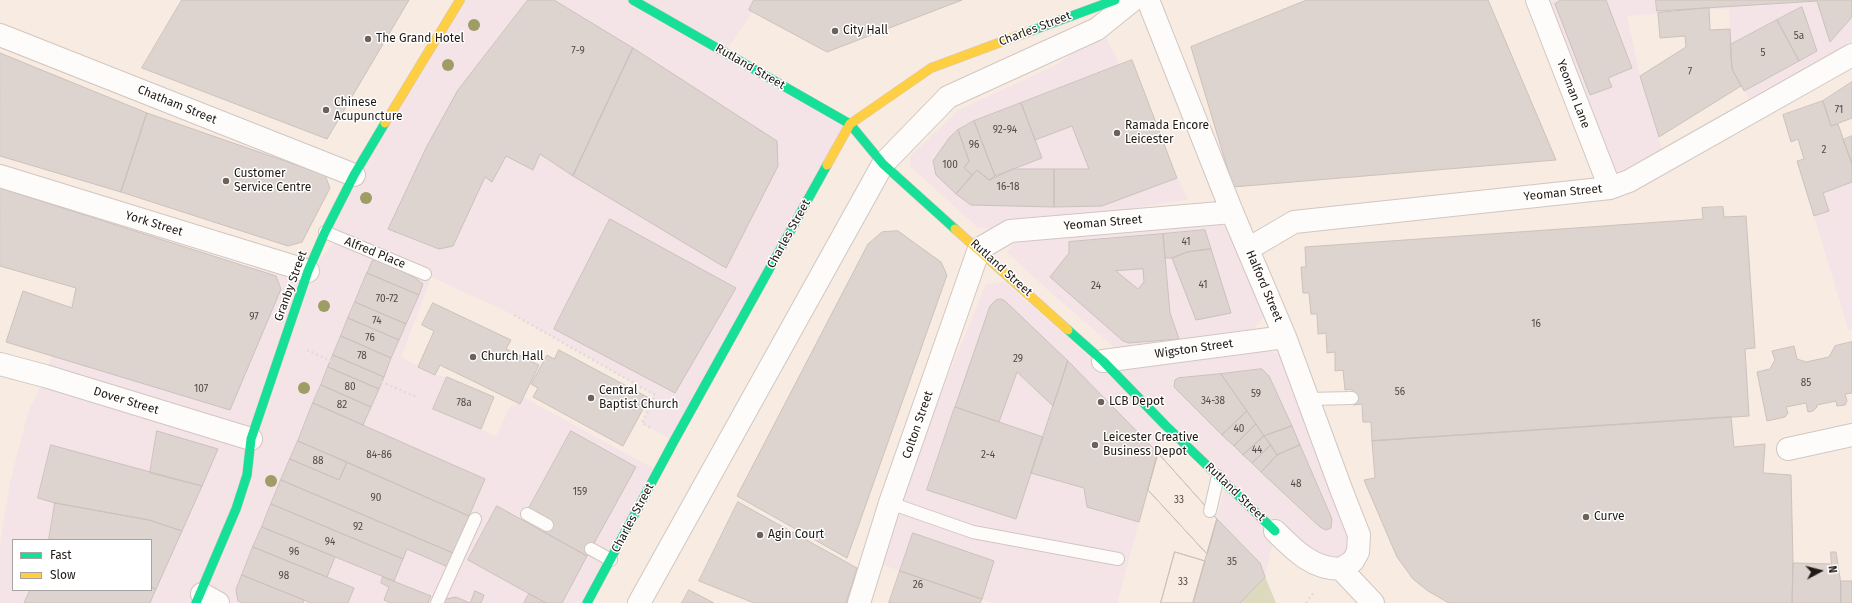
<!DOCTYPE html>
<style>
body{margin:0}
#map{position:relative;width:1852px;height:603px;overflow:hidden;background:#f7ebe2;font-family:"Fira Sans",sans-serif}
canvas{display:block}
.legend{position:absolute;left:12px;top:539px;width:140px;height:52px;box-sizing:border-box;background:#fff;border:1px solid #a6a3a1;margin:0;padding:5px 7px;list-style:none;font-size:12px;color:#211914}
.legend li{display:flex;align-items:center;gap:8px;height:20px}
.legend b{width:20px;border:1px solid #a6a3a1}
.north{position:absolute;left:1800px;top:551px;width:40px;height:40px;-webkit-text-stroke:3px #fff;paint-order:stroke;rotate:83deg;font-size:11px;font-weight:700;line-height:16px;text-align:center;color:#211914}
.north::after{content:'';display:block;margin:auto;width:14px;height:18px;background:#211914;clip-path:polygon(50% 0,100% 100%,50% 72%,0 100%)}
</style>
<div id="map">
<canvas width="1852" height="603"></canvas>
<ul class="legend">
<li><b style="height:5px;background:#16e098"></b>Fast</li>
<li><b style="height:5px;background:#ffcf43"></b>Slow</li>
</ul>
<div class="north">N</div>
</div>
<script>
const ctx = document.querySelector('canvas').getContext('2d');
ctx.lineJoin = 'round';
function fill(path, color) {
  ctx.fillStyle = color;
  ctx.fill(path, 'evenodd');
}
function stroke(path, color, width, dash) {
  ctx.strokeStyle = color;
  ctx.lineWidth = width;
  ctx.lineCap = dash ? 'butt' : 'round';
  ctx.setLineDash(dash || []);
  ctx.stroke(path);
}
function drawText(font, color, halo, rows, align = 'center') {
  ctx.font = font + ' "Fira Sans",sans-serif';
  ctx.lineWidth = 3;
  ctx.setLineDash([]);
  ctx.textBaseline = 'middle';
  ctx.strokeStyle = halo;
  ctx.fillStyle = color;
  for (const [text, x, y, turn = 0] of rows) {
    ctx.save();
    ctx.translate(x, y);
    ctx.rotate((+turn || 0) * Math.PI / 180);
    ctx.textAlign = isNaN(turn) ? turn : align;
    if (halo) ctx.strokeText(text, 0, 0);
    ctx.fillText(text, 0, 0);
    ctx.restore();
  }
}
fill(new Path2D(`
 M460,0H627L850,124L674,441L642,423L655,395L514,315L425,274L325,232Z
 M630,0H761L725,52Z
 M1546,0H1852V41L1749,99L1732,69L1729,8L1627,16L1640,76L1662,149L1620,171L1614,170Z
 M1102,30L1188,199L1107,213L1005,223L989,229L977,227L910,166V156L959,110L1058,64Z
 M1852,182V330L1849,331L1814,216L1829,211L1823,193Z
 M1212,223L1230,228L1266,314L1251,332L1126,351L1113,346L1049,291L1007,252L1020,236Z
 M335,243L430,281L401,357L435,375L447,377L433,409L496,436L511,405L520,404L523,397L658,471L585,603H0V545L10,483L28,413L45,376L76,288L231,340L259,256L308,271ZM13,540H151V590H13Z
 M1005,282L1165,425L1117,603H992L872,561L986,284Z
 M1266,350L1283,356L1359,535L1341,569L1275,531L1265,577L1240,603H1193L1226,484L1103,361Z`), '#f4e3e7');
fill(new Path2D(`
 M1265,577L1276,603H1240Z`), '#dcd9bd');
const building = new Path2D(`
 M182,0H409L327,139L142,68Z
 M528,0H554L633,48L573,176L540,154L533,170L506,156L492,182L485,177L453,246L439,249L388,229L427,146L458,90Z
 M754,0H962L827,52L749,10Z
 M1307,0H1488L1556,160L1233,187L1191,47Z
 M1561,0H1606L1632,68L1608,78L1612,87L1590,95L1555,4Z
 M1656,0H1852V17L1830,42L1817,1L1657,11Z
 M1802,7L1817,51L1799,61L1777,20Z
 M1709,8L1710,30L1730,29L1732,69L1741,86L1659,137L1640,76L1686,47L1685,36L1660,38L1658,13Z
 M1777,20L1799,61L1744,91L1732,69L1730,45Z
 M633,48L777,141L778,166L726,268L573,176Z
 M0,53L147,113L121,192L0,156Z
 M1132,60L1177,178L1102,206L1054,207V169H1089L1072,126L1035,140L1021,103Z
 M1852,82V118L1831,126L1823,101Z
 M1823,101L1831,126L1838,124L1852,164V182L1823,193L1829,211L1814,216L1797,161L1804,159L1798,139L1791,142L1783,115Z
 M1021,103L1042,158L995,176L974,121Z
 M147,113L325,175L330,188L302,242L288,246L121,192Z
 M974,121L995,176L989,180L977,170L972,175L964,168L969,161L958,130Z
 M958,130L969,161L964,168L972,175L956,194L936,175L933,161L949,138Z
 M1852,136V164L1843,140Z
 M1013,169H1054V207L971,205L956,194L977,170L989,180Z
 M0,188L276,276L281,289L230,410L6,342L23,291L72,308L76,288L0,266Z
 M1723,207L1724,217L1746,216L1755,348L1745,349L1749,416L1372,441L1371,422H1363L1362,404L1353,405L1352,389L1345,390L1343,370L1335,371V352L1327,353L1326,333L1318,334L1317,314H1311L1309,293H1303L1301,267H1306L1305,247L1703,219L1702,208Z
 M610,219L736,288L675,393L554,329Z
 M1205,230L1211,249L1187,252L1172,258H1165L1163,234Z
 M898,231L941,262L947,275L847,558L737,496L868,244L882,232Z
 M1163,234L1170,313L1179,339L1129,343L1123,341L1050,277L1069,253V242ZM1143,269L1144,282L1138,289L1116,271Z
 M1211,249L1231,313L1196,320L1172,258L1187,252Z
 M377,260L414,277L423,284L419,295L367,273L372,261Z
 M367,273L419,295L406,324L355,302Z
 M1001,299L1005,301L1068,361L1053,406L1017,372L999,422L955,407L990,306L996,300Z
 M355,302L406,324L399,340L348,318Z
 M433,303L511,340L506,349L539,365L520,404L440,365L435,375L418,367L434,331L422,325Z
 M348,318L399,340L391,358L341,336Z
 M341,336L391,358L384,377L333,355Z
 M1852,342V393L1845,394L1847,401L1845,405L1837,406L1836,401L1817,405V407L1813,411L1808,412L1806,403L1786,407L1788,413L1785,417L1767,421L1757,372L1770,369L1775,360L1772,351L1794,346L1797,359L1806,362L1829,357L1835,346Z
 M559,350L649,398L623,446L533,397L538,388L531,384L547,355L554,359Z
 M333,355L384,377L379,389L328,367Z
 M1068,361L1158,453L1139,522L1087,507L1084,488L1031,473Z
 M328,367L379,389L371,407L321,385Z
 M1262,369L1269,376L1292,426L1264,436L1221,374Z
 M1221,374L1247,411L1222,435L1174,387L1175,380L1178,378Z
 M447,377L494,397L481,429L433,409Z
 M321,385L371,407L363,425L313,403Z
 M313,403L485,479L469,516L298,441Z
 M955,407L1043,437L1016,519L927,490Z
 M1247,411L1256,424L1234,446L1222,435Z
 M1731,417L1734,447L1765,444L1763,473L1791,475L1793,561L1792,603H1449L1428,591L1413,579L1397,557L1364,480L1375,478L1372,441Z
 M1256,424L1264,436L1243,455L1234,446Z
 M1292,426L1300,445L1277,455L1264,436Z
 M157,431L218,449L202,486L150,473Z
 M571,431L636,467L587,556L544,532L550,520L529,508Z
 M1264,436L1271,445L1252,463L1243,455Z
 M298,441L347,462L339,480L290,459Z
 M51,445L202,486L182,531L149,520L55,503L38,498Z
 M1271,445L1277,455L1261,472L1252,463Z
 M1300,445L1332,519L1331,528L1326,530L1320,527L1261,472L1277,455Z
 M1158,453L1217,519L1207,554L1148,490Z
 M1158,453L1217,519L1207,554L1148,490Z
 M290,459L339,480L347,462L469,516L453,553L281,480Z
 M281,480L453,553L448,567L407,549L403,559L271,504Z
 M738,502L857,568L846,603H754L699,581Z
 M55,503L149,520L182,531L156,589L151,587V540H49Z
 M271,504L403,559L394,581L262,527Z
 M497,506L587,556L562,603H546L468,560Z
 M1217,519L1260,563L1265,577L1240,603H1193Z
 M262,527L335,557L327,577L253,547Z
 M913,533L994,561L982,599L900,571Z
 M253,547L354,588L348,603H311L242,575Z
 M1175,552L1205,561L1193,603H1161Z
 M1175,552L1205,561L1193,603H1161Z
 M1831,552H1836L1841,584V603H1792L1793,563L1831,564Z
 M900,571L982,599L980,603H889Z
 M242,575L304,600L303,603H243L238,601L236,590Z
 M383,577L431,596L428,603H391L384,600L389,587L381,583Z
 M1841,581H1852V603H1841Z
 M151,587L156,589L150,603H24L30,590H151Z
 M689,590L714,603H682Z
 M475,591L484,595L481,603H440L441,600L456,597L470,603Z
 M529,594L546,603H524Z`);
fill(building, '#ded4cf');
stroke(building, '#ccc1bc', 1);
const lane = new Path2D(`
 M325,232L425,274
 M1308,399L1352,398
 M890,503L973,532L1118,559
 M1210,511L1218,476
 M527,514L547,525
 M591,549L611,560
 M437,603L475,519`);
const street = new Path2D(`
 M1148,0L1232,212L1285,337L1341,489L1359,535L1358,552L1353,561L1341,569
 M1537,0L1610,188
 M0,35L354,175
 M0,176L308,271
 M1248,249L1294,222L1610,188L1629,181L1852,55
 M1103,361L1285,337
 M0,364L45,376L251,439
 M1788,449L1852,435
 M1275,531C1294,550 1312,569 1341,569
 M1341,569L1373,603
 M202,594L218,603
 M639,603L883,164L948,97L1097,29L1133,0
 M859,603L890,503L979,249L1010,231L1232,212`);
const fast = new Path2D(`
 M633,0L850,124L883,164L955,229
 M1028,32L1115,0
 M1068,330L1103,361L1165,425L1275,531
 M196,603L236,509L247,475L251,439L308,271L325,232L354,175L385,123
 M587,603L674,441L827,165`);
const slow = new Path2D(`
 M385,123L460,0
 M827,165L850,124L931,68L1028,32
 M955,229L1068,330`);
stroke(lane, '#d1c7c0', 14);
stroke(street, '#d1c7c0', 24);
stroke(fast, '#d1c7c0', 10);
stroke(slow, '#d1c7c0', 10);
stroke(new Path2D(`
 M514,315L655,395L642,423L651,428
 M307,350L331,361
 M381,382L417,397
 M1306,603L1315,591`), '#dfdcd9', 2.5, [2, 3]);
stroke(lane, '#fefcfb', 12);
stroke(street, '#fefcfb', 22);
stroke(fast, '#16e098', 9);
stroke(slow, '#ffcf43', 9);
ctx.fillStyle = '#9f9d66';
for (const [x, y] of [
 [474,25],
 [448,65],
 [366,198],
 [324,306],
 [304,388],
 [271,481]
]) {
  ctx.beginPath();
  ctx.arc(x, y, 6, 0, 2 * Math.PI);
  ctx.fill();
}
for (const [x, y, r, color] of [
 [835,31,4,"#6c625c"],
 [368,39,4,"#6c625c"],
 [326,110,4,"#6c625c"],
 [1117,133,4,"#6c625c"],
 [226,181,4,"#6c625c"],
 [473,357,4,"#6c625c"],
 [591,398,4,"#6c625c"],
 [1101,402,4,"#6c625c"],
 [1095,445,4,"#6c625c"],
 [1586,517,4,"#6c625c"],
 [760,535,4,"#6c625c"]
]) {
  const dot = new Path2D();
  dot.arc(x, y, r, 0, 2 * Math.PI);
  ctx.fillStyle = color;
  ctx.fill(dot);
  stroke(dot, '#fff', 1.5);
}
drawText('10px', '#514944', null, [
 ["5a",1799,36],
 ["7-9",578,51],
 ["5",1763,53],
 ["7",1690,72],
 ["71",1839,110],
 ["92-94",1005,130],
 ["96",974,145],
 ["2",1824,150],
 ["100",950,165],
 ["16-18",1008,187],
 ["41",1186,242],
 ["41",1203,285],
 ["24",1096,286],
 ["70-72",387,299],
 ["97",254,317],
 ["74",377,321],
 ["16",1536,324],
 ["76",370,338],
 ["78",362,356],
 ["29",1018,359],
 ["85",1806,383],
 ["80",350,387],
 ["107",201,389],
 ["56",1400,392],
 ["59",1256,394],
 ["34-38",1213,401],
 ["78a",464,403],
 ["82",342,405],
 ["40",1239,429],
 ["44",1257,450],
 ["84-86",379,455],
 ["2-4",988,455],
 ["88",318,461],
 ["48",1296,484],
 ["159",580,492],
 ["90",376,498],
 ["33",1179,500],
 ["92",358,527],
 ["94",330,542],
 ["96",294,552],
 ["35",1232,562],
 ["98",284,576],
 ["33",1183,582],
 ["26",918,585]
]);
drawText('12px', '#211914', '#fff', [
 ["Charles Street",1035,29,-21],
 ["Rutland Street",750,67,30],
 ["Yeoman Lane",1573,94,69],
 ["Chatham Street",177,105,22],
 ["Yeoman Street",1563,193,-6],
 ["Yeoman Street",1103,223,-5],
 ["York Street",154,224,17],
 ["Charles Street",789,234,-61],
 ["Alfred Place",375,253,22],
 ["Rutland Street",1001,268,42],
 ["Granby Street",291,286,-70],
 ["Halford Street",1264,286,67],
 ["Wigston Street",1194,349,-8],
 ["Dover Street",126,401,17],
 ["Colton Street",918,425,-71],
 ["Rutland Street",1235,492,44],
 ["Charles Street",633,518,-62]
]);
drawText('12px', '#211914', '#fff', [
 ["City Hall",843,31],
 ["The Grand Hotel",376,39],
 ["Chinese",334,103],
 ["Acupuncture",334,117],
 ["Ramada Encore",1125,126],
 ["Leicester",1125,140],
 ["Customer",234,174],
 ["Service Centre",234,188],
 ["Church Hall",481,357],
 ["Central",599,391],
 ["Baptist Church",599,405],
 ["LCB Depot",1109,402],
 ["Leicester Creative",1103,438],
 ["Business Depot",1103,452],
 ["Curve",1594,517],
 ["Agin Court",768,535]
], 'left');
</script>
